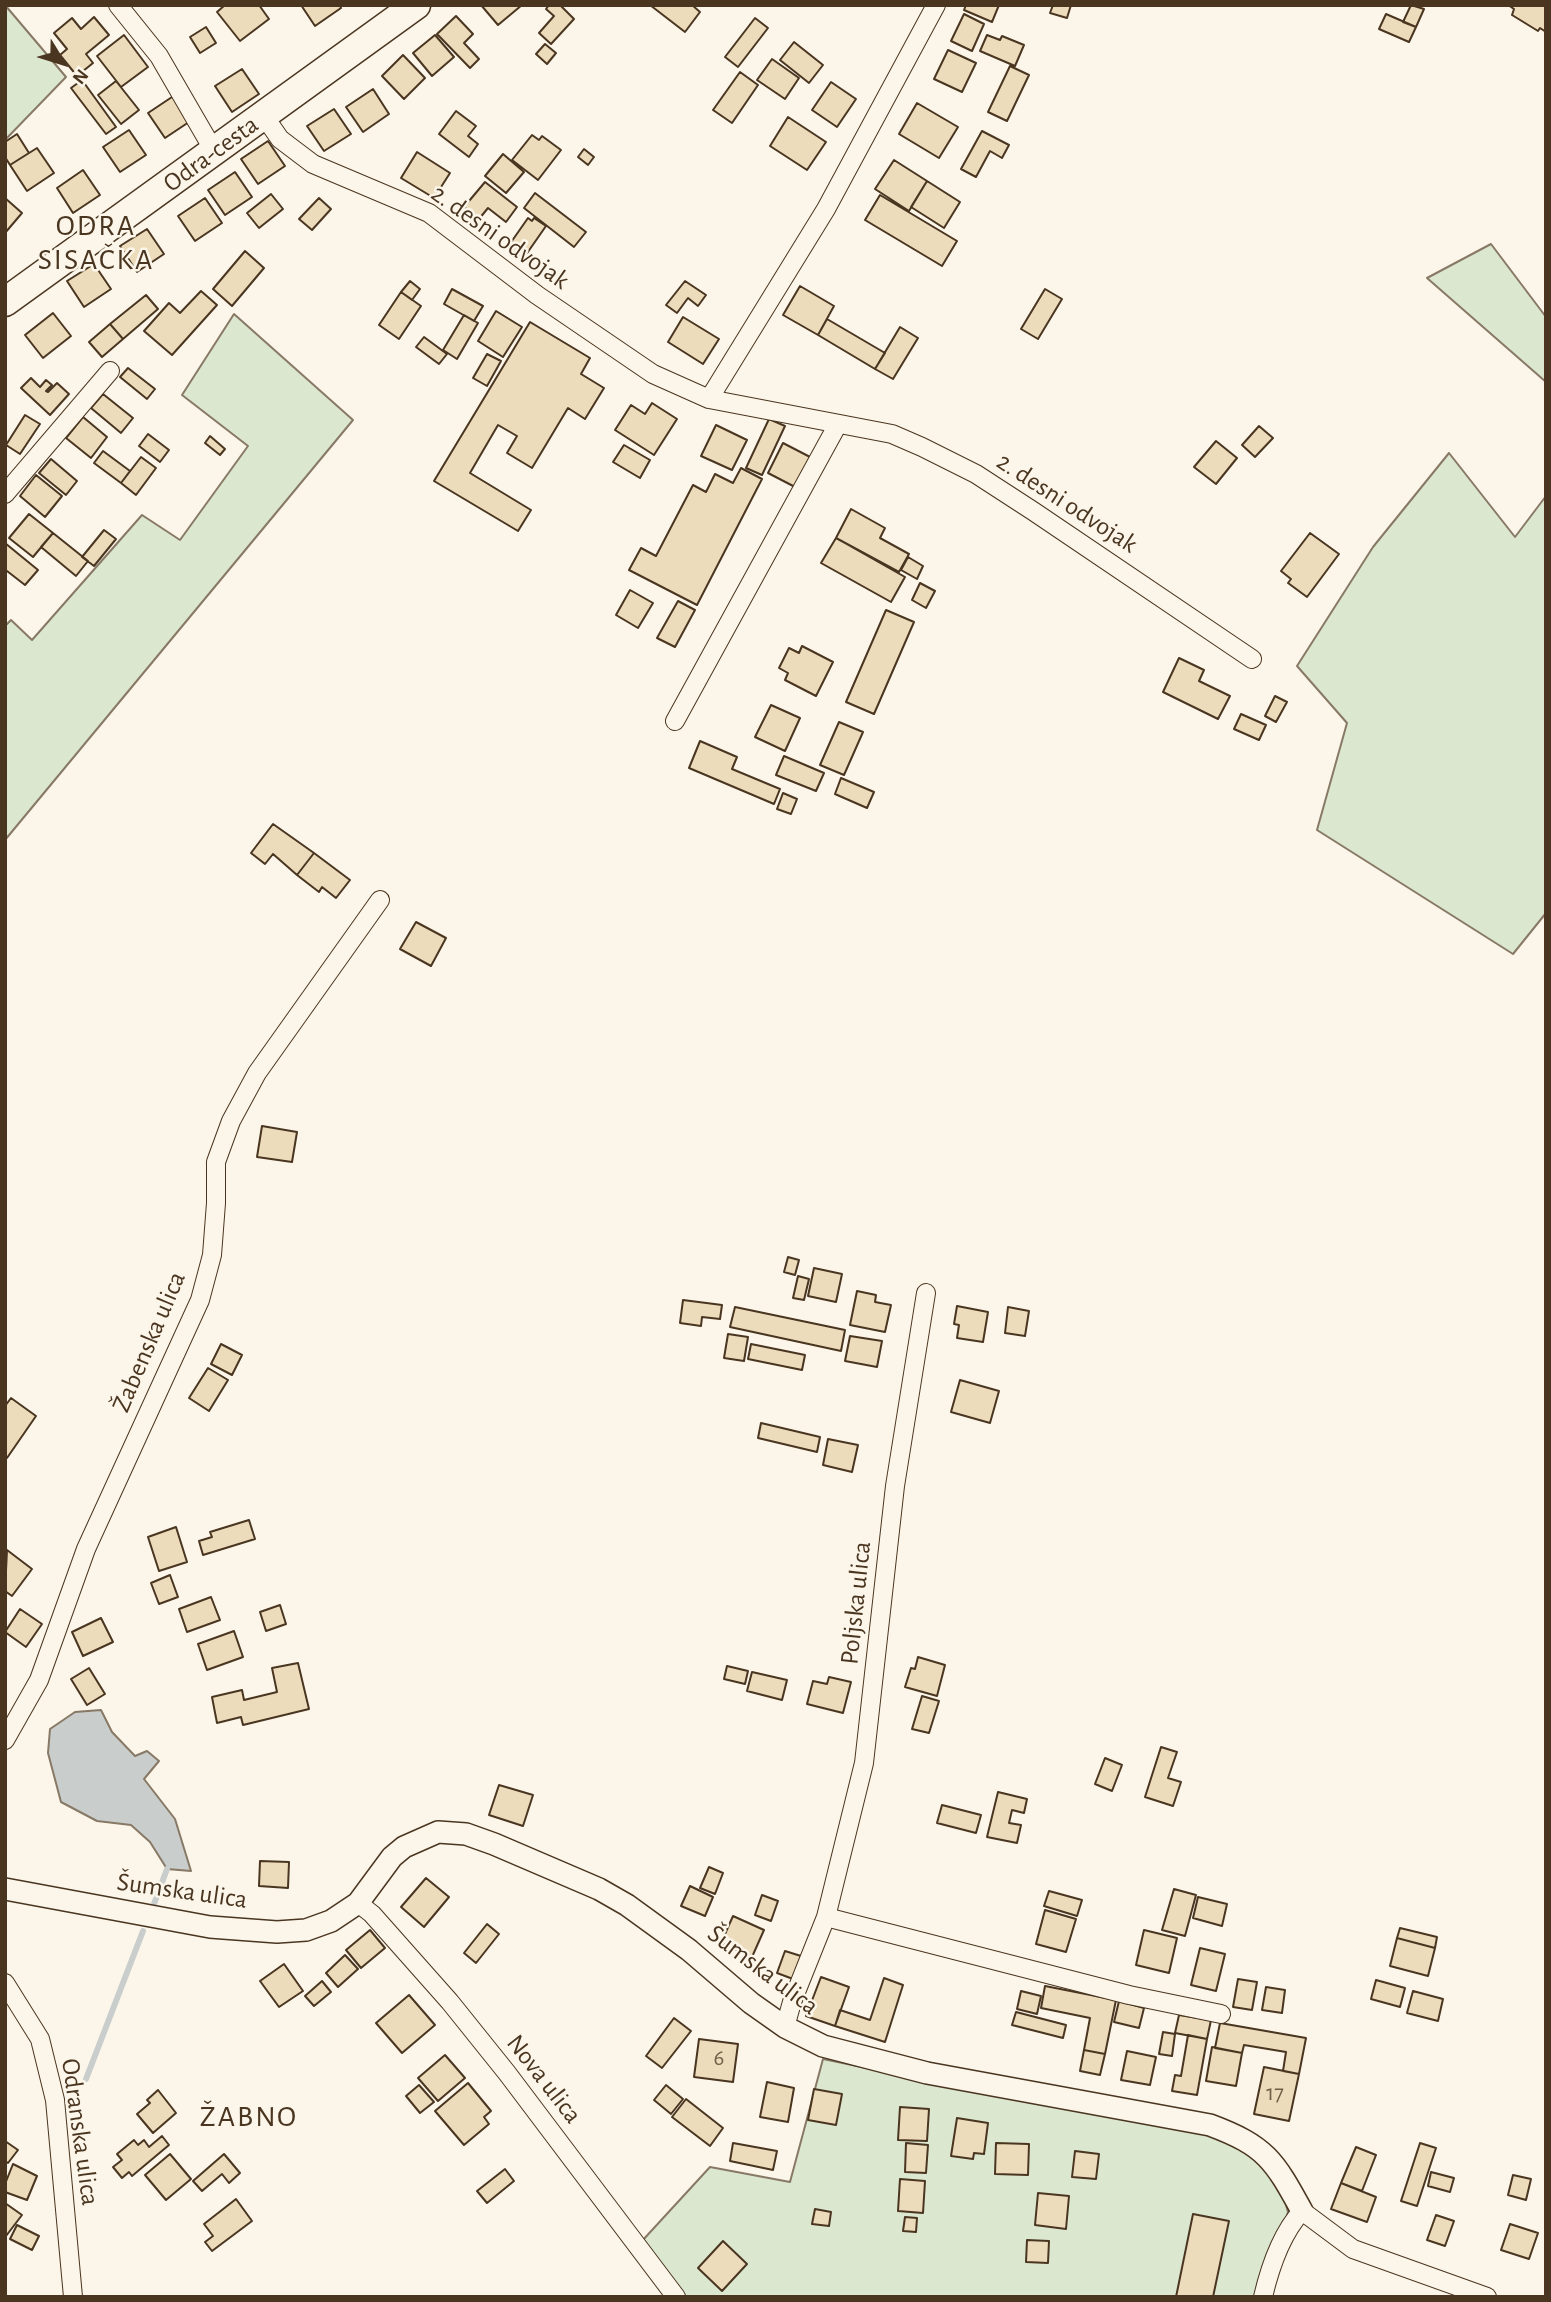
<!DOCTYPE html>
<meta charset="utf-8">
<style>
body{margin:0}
#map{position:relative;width:1551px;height:2302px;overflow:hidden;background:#fbf6e9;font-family:"Alegreya Sans",sans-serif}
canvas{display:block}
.frame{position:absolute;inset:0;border:7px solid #4a3520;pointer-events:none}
.north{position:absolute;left:28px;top:28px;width:70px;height:70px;-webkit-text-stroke:5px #fbf6e9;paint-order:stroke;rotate:128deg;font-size:19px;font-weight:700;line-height:28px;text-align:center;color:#4a3520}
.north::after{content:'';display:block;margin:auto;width:24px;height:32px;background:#4a3520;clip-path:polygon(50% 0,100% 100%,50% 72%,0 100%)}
</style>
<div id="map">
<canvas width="1551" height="2302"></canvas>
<div class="frame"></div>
<div class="north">N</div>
</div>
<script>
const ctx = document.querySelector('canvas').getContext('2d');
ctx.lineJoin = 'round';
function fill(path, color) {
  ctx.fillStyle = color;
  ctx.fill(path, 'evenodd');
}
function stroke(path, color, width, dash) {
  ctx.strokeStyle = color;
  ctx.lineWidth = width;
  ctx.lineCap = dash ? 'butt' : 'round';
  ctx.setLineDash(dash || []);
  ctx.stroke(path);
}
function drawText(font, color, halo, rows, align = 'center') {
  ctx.font = font + ' "Alegreya Sans",sans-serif';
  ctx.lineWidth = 5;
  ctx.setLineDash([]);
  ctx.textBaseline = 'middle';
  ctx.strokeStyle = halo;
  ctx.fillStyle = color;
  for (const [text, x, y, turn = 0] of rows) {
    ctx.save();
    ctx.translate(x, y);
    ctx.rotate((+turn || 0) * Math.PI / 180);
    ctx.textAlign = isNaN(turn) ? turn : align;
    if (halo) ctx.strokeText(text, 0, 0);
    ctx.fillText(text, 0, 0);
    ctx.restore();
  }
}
const green = new Path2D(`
 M5,5L66,77L5,140Z
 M1491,244L1546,317V382L1427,278Z
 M234,314L353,420L5,840V626L11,620L32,640L142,515L180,540L248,446L182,395Z
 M1449,453L1515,537L1546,496V913L1513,954L1317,830L1347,723L1297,666L1373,547Z
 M823,2059L1003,2096L1200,2132L1232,2142L1266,2168L1284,2197L1288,2212L1265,2297H686L642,2241L710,2167L790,2182Z`);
fill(green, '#dce7d0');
stroke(green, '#887966', 2);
const water = new Path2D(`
 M101,1710L112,1732L135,1756L147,1751L159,1761L144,1779L175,1819L191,1871L167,1869L150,1842L131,1825L97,1821L61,1802L48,1753L50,1729L75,1712Z`);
fill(water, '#c9cecd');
stroke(water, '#887966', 2);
stroke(new Path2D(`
 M154,1904L167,1869
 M86,2079L143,1931`), '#c9cecd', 6);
const building = new Path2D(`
 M225,5H259L269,19L240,41L217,12Z
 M301,5H340L341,8L315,26Z
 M481,5H522L498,25Z
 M549,5H560L574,19L551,44L539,33L554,16L546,9Z
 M650,5H692L700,12L685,32Z
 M966,5H999L992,22L964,10Z
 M1053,5H1071L1067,18L1050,13Z
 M1411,5L1424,9L1416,27L1403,22Z
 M1508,5H1546V32L1540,28L1538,31L1512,15L1514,9Z
 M964,14L984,24L972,51L951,41Z
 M1386,14L1416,27L1409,42L1379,29Z
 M456,16L473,34L464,43L479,59L470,68L437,34Z
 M94,17L109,35L86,54L93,63L77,76L60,55L67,49L54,33L72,18L81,29Z
 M755,18L768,28L738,67L725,57Z
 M206,27L216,43L200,53L190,37Z
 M124,35L148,67L121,87L97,56Z
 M435,35L454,57L432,76L413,53Z
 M987,35L1000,40L1002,36L1024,45L1015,66L980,51Z
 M794,42L823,65L809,83L780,60Z
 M545,44L556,53L547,64L536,54Z
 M948,50L976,63L962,92L934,79Z
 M403,55L425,78L404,99L382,76Z
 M772,59L799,78L785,99L757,80Z
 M1010,66L1029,75L1007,121L988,112Z
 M242,69L259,94L232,112L215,86Z
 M740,72L758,85L732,123L713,110Z
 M82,80L116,127L106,134L71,88Z
 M116,81L139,110L121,124L98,95Z
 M831,82L856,99L837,127L812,110Z
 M373,89L389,114L363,132L346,107Z
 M175,95L192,120L165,138L148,113Z
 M917,103L958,127L939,158L899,134Z
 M334,109L351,134L324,151L307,126Z
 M456,111L476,126L468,136L478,144L469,157L439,134Z
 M788,117L826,142L807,170L770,146Z
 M129,130L146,155L120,172L103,147Z
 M982,131L1009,145L1002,158L990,151L976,177L961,169Z
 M17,134L29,153L10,165L5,157V142Z
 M532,135L539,140L542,136L561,150L538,180L512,160Z
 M268,141L285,166L258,184L241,159Z
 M37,148L54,173L27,191L10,165Z
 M584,149L594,157L588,165L578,157Z
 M417,152L450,173L434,198L401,178Z
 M503,154L524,172L506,193L485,176Z
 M894,160L927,181L909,211L875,189Z
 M83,170L100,195L73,213L57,188Z
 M235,172L252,197L225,215L208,190Z
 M927,181L960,202L944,228L911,207Z
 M485,182L517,207L506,222L488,208L479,219L464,207Z
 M535,193L586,232L574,247L524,208Z
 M271,194L283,209L259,228L247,213Z
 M880,195L957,241L942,266L865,220Z
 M5,198L22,213L5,233Z
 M205,198L222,223L195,241L178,216Z
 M319,198L331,209L312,230L299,219Z
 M528,218L532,221L534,218L546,226L523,259L507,248Z
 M147,229L164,254L137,272L120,246Z
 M245,251L264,268L232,306L213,289Z
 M94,264L111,289L84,307L67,281Z
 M410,281L420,289L412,300L401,292Z
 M685,281L706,295L698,306L688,298L677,313L666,305Z
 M800,286L834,306L818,335L783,315Z
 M452,289L483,306L474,321L444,304Z
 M1045,289L1062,299L1038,339L1021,329Z
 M201,291L217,305L172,355L144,331L169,303L180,313Z
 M401,292L421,306L399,339L379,325Z
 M146,295L158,309L123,339L110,324Z
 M496,311L522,327L503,357L478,341Z
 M53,313L71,336L43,358L25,335Z
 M464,315L478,323L457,359L443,350Z
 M683,317L719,339L703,364L668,342Z
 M827,319L885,353L875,369L818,335Z
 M530,322L590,358L581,374L604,388L585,419L568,408L532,468L507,453L517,436L498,425L470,473L531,510L518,531L434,481Z
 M110,324L123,339L102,357L89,342Z
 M900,327L918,338L893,379L875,369Z
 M424,337L447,354L439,364L416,347Z
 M487,354L501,361L487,386L473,378Z
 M128,368L155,389L147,399L120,377Z
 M31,378L40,387L46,380L52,385L46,391L48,392L57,383L69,394L50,415L21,388Z
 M103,394L133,418L121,433L91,408Z
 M652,403L677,419L654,455L615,430L631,405L645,414Z
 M25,415L40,424L20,454L6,445Z
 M83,417L107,437L91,458L66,438Z
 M769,419L785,426L762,475L746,468Z
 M716,425L747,440L732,470L701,456Z
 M1259,426L1273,438L1255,457L1242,445Z
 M148,434L169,450L160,462L139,446Z
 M210,436L225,449L220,455L205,443Z
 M1216,441L1237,458L1216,484L1194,467Z
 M783,443L812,458L797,488L768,473Z
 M624,445L650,460L640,478L613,462Z
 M103,451L130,471L121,483L94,463Z
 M141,457L156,468L136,495L121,483Z
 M51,459L77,481L66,495L39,473Z
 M741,468L762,479L697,605L629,570L641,548L656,556L693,485L706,492L715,474L733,483Z
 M36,475L62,496L45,517L20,496Z
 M851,509L885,528L880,538L909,554L899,572L836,538Z
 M29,514L53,533L33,557L9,538Z
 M104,530L116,539L94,566L82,557Z
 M53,533L88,561L76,576L41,547Z
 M1310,533L1339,554L1307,597L1288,583L1291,579L1281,571Z
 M836,538L905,577L891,602L821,563Z
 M5,543L38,570L25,585L7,571L5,574Z
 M908,557L923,566L917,579L901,570Z
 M920,583L935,591L926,608L912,600Z
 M630,590L653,603L638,628L616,615Z
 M678,601L695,610L675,647L657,638Z
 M886,610L914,622L874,714L846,702Z
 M802,646L833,662L816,696L785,680L788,673L779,668L789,648L799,653Z
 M1179,658L1204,670L1199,681L1230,696L1218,719L1163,692Z
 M1275,696L1287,702L1276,722L1265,716Z
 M771,705L800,718L785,751L755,737Z
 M1241,714L1266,725L1259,740L1234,729Z
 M839,722L863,732L844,775L820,765Z
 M700,741L737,757L732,769L780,789L774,804L689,768Z
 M784,756L824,773L816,791L776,775Z
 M841,778L874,792L867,808L835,794Z
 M783,793L797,799L791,814L777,809Z
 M273,824L314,853L297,875L273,854L265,864L251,853Z
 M314,853L350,880L336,898L322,887L319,892L297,875Z
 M416,922L446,938L431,966L400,949Z
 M262,1126L297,1132L292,1162L257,1157Z
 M788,1257L799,1260L795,1275L784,1272Z
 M814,1268L842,1274L836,1302L808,1296Z
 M798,1276L809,1279L804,1300L793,1298Z
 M857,1291L876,1295L875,1302L891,1305L885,1332L850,1325Z
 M683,1300L722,1305L720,1319L702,1317L701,1326L680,1323Z
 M957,1306L988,1312L983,1342L957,1338L959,1325L954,1324Z
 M735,1307L845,1330L841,1351L730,1327Z
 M1008,1307L1029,1311L1025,1336L1005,1333Z
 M728,1334L748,1337L744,1361L724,1358Z
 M850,1336L882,1341L877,1367L845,1361Z
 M221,1344L242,1355L232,1375L211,1364Z
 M751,1344L805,1355L802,1370L748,1359Z
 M208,1368L228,1380L209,1411L189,1398Z
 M960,1380L999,1391L990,1423L951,1412Z
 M11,1398L36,1416L7,1458L5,1456V1406Z
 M761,1423L820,1437L817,1452L758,1438Z
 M828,1439L858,1445L852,1472L823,1465Z
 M249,1520L255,1539L203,1555L199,1541L212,1537L210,1532Z
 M176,1527L187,1562L159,1571L148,1537Z
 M7,1550L32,1569L12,1596L5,1591Z
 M170,1575L178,1597L159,1604L151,1583Z
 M211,1597L220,1620L187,1632L179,1609Z
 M280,1605L286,1624L266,1631L260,1612Z
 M20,1609L42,1624L26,1647L5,1632Z
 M101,1618L113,1642L83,1656L72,1632Z
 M234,1631L243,1657L207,1670L198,1644Z
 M918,1657L945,1665L937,1696L905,1687L911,1668L915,1669Z
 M298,1663L309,1709L243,1725L241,1717L217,1723L212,1697L242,1690L244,1700L277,1692L272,1668Z
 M727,1666L748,1671L745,1684L724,1679Z
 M89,1668L105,1694L87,1705L71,1679Z
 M752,1672L787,1680L782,1700L747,1691Z
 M829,1677L851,1682L843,1713L807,1704L813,1681L827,1684Z
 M922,1696L939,1701L929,1733L912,1729Z
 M1161,1747L1177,1752L1168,1778L1181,1782L1173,1806L1145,1797Z
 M1105,1758L1122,1765L1112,1791L1095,1784Z
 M499,1785L533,1795L523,1826L489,1815Z
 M998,1792L1027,1799L1024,1813L1012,1810L1009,1823L1021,1825L1017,1843L987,1837Z
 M942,1805L981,1815L976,1833L937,1823Z
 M260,1861L289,1862L288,1888L259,1886Z
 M709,1867L723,1873L715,1894L700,1888Z
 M426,1878L449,1897L424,1927L401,1907Z
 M690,1886L713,1897L705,1916L681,1906Z
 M1174,1889L1196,1895L1185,1936L1162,1930Z
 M1049,1891L1082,1900L1077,1916L1044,1906Z
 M762,1895L778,1901L771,1921L755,1915Z
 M1198,1897L1227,1904L1222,1926L1193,1918Z
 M1045,1910L1076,1919L1066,1952L1036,1944Z
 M733,1916L764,1930L752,1957L721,1943Z
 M487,1924L499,1934L476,1963L464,1953Z
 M1400,1928L1437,1937L1435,1948L1397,1938Z
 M370,1930L385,1948L361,1968L346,1950Z
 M1144,1930L1177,1938L1169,1973L1136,1965Z
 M1397,1938L1435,1948L1428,1976L1390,1966Z
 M1200,1948L1225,1954L1216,1991L1191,1985Z
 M785,1951L801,1956L793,1979L777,1973Z
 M345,1955L358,1969L338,1987L326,1973Z
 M284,1964L303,1991L279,2007L260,1981Z
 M821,1977L849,1987L835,2026L806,2016Z
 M884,1978L903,1985L885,2042L835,2026L840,2010L870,2020Z
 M1238,1979L1257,1982L1252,2010L1233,2007Z
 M1376,1980L1405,1988L1400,2007L1371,1999Z
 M322,1981L331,1992L314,2006L305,1996Z
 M1045,1986L1116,2000L1105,2054L1084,2050L1090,2018L1041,2008Z
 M1266,1987L1285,1990L1282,2013L1262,2010Z
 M1021,1991L1041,1996L1037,2014L1017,2009Z
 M1413,1991L1443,1999L1438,2021L1407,2013Z
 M409,1995L435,2025L402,2053L376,2023Z
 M1119,2001L1144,2008L1139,2028L1114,2022Z
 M1016,2012L1066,2025L1063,2038L1012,2025Z
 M1179,2015L1211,2020L1207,2039L1175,2033Z
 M674,2018L691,2031L662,2068L646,2056Z
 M1220,2023L1306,2038L1299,2074L1283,2071L1286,2052L1244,2045L1242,2053L1215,2048Z
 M1163,2032L1175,2034L1172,2056L1159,2054Z
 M1188,2035L1207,2039L1197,2095L1172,2091L1175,2075L1181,2076Z
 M699,2039L738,2044L733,2082L694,2077Z
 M1212,2047L1242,2053L1236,2086L1206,2081Z
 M1084,2050L1105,2054L1100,2075L1080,2071Z
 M1127,2051L1156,2057L1150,2085L1121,2080Z
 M445,2055L465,2078L438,2101L418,2078Z
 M1264,2067L1299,2074L1289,2121L1254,2114Z
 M767,2082L794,2088L788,2122L760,2117Z
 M468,2083L491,2111L484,2117L489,2124L464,2145L435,2111Z
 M419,2085L434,2102L420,2113L406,2096Z
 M666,2085L683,2099L671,2114L654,2100Z
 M814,2089L842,2094L836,2125L808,2120Z
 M158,2090L176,2113L153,2133L137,2114L150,2103L147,2100Z
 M686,2099L723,2128L710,2146L672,2117Z
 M900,2107L929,2109L927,2141L898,2140Z
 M957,2118L988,2123L984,2154L974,2153L973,2159L951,2156Z
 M162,2136L169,2145L132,2176L129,2172L122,2178L113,2167L122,2160L117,2154L134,2140L138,2145L144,2140L149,2147Z
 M5,2141L18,2150L8,2163L5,2161Z
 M733,2143L777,2151L773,2170L730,2161Z
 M906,2143L928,2145L926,2173L905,2172Z
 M996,2143L1029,2144L1028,2175L995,2174Z
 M1420,2143L1436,2148L1417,2206L1401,2201Z
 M1356,2147L1376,2155L1362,2191L1341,2183Z
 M1075,2151L1099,2154L1096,2179L1072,2177Z
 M170,2154L191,2179L166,2200L145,2175Z
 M224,2154L240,2173L229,2183L222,2174L202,2191L193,2181Z
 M13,2164L37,2176L27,2200L5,2192V2184Z
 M505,2169L514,2181L487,2203L477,2191Z
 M1431,2172L1454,2178L1450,2192L1428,2186Z
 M1513,2175L1531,2179L1526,2200L1508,2195Z
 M900,2179L925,2181L923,2213L898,2211Z
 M1341,2183L1376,2197L1367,2222L1331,2209Z
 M1038,2193L1069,2196L1066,2229L1035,2225Z
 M236,2199L252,2221L212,2251L205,2242L213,2236L204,2224Z
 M5,2203L22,2215L6,2236L5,2235Z
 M815,2209L831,2212L829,2226L812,2224Z
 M1193,2214L1229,2221L1213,2297H1176Z
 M1436,2215L1454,2221L1445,2246L1427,2240Z
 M905,2217L917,2218L916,2232L903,2231Z
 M1510,2224L1538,2233L1529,2259L1501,2250Z
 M17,2225L39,2236L32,2250L10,2239Z
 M1027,2240L1049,2241L1048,2263L1026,2262Z
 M723,2241L747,2264L722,2291L698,2268Z`);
fill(building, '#ecdcbc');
stroke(building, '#4a3520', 2);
const minor = new Path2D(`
 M118,5L159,56L214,151
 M264,116L280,139L313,164L429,213L537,295L653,374L709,399L892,434L922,447L976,474L1033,511L1252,659
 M709,399L826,209L936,5
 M5,494L110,371
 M675,721L838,424
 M5,1740L39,1680L86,1549L200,1300L212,1255L216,1203V1162L231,1121L257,1073L380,900
 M358,1903L372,1914L450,2002L507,2073L676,2297
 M826,1917L1129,1995L1221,2014
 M5,1983L40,2039L55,2100L73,2297
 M785,2027L792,2002L826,1917L864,1763L895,1486L926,1293
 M1263,2297C1270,2267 1282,2233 1302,2211L1353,2249L1487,2297`);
const tertiary = new Path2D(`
 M5,1889L210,1927L277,1932L306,1930L331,1921L358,1903L392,1857L404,1847L438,1832L466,1834L494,1844L599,1889L627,1905L689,1950L751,2003L785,2027L823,2046L927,2073L1210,2125C1266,2146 1274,2160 1302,2211`);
const primary = new Path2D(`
 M5,302L416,5`);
stroke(minor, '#4a3520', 20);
stroke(tertiary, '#4a3520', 24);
stroke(primary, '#4a3520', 31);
stroke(minor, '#fbf6e9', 18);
stroke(tertiary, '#fbf6e9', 21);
stroke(primary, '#fbf6e9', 28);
drawText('23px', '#725f47', null, [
 ["6",719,2058],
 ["17",1275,2093]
]);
drawText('26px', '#4a3520', '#fbf6e9', [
 ["Odra-cesta",211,154,-36],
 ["2. desni odvojak",500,237,35],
 ["2. desni odvojak",1067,503,33],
 ["Žabenska ulica",149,1342,-67],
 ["Poljska ulica",856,1603,-84],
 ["Šumska ulica",182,1891,8],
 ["Šumska ulica",763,1970,37],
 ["Nova ulica",544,2079,52],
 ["Odranska ulica",80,2132,82]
]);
ctx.letterSpacing = '2px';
drawText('30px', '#4a3520', '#fbf6e9', [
 ["ODRA",96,226],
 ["SISAČKA",96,260],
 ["ŽABNO",249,2117]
]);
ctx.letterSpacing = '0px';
</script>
